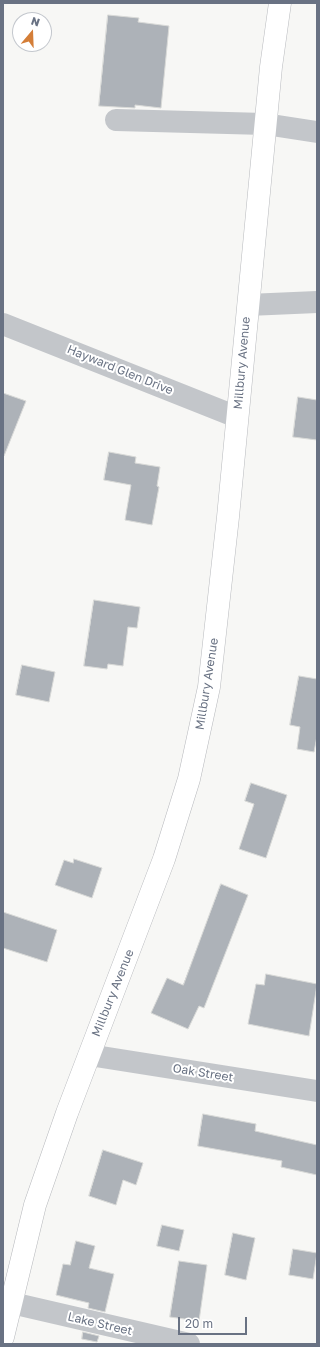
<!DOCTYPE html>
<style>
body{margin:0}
#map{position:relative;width:320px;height:1347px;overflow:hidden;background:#f7f7f5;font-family:"Golos Text",sans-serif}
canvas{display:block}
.frame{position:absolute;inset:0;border:4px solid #697283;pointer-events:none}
.north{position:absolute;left:12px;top:12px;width:40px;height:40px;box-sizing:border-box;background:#fff;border:1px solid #c3c7cd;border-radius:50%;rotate:19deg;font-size:11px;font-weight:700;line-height:16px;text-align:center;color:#697283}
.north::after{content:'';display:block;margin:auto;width:14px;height:18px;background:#d47e38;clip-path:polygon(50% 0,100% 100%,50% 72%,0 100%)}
.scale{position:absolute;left:178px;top:1317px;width:69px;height:18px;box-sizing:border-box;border:2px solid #697283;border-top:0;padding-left:5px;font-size:12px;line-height:14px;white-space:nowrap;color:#697283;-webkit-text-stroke:3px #fff;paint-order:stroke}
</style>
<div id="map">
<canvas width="320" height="1347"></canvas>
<div class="frame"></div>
<div class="north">N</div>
<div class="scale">20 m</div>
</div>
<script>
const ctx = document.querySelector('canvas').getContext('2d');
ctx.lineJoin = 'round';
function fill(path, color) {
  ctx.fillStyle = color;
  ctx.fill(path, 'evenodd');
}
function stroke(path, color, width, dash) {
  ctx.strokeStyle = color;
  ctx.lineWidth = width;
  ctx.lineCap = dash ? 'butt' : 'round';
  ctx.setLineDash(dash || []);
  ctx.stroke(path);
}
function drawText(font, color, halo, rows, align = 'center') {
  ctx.font = font + ' "Golos Text",sans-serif';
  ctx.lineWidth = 4;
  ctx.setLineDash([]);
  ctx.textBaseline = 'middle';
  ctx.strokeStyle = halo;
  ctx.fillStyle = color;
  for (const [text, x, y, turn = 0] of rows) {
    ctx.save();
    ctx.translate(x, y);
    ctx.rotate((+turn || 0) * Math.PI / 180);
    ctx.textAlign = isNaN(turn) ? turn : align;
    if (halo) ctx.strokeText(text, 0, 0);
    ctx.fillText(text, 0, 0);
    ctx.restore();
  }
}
const building = new Path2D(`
 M108,15L139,18L138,22L169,26L161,108L135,105V108L99,106Z
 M3,393L26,401L4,456H3Z
 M298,397L317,400V440L293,437Z
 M109,452L136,457L135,463L160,467L157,486L159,487L152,525L125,520L131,485L104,480Z
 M94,600L140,607L137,628L128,627L123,666L108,664L107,669L84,666Z
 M22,665L55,672L49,702L16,695Z
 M299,676L317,679V736L314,752L297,749L300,727L290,725Z
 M251,783L287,795L266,858L239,849L254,804L245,801Z
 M74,859L102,868L92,898L55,885L64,860L73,863Z
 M221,884L248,895L204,1008L199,1006L188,1029L151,1013L167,978L183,985Z
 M3,912L57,930L47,962L3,948Z
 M266,974L317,984L309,1036L248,1024L256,984L264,985Z
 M203,1114L256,1124L255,1131L317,1145V1175L281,1167L282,1161L198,1146Z
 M103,1150L143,1163L136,1185L123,1180L116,1205L89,1196Z
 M162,1225L184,1230L179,1251L157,1246Z
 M233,1233L255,1238L246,1280L225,1275Z
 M76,1241L95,1246L89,1268L114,1274L105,1312L88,1308L89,1303L56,1295L63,1264L70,1265Z
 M293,1249L317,1253L313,1279L289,1275Z
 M179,1261L207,1265L199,1321L170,1317Z
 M83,1332L99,1336L97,1342L82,1339Z`);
fill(building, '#adb2b8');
stroke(building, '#d8d9d7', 1);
const major = new Path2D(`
 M3,1337L35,1205L67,1113L164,859L189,779L209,687L228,517L271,67L280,3`);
stroke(major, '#b7b9bd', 23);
stroke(new Path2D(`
 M116,120L265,124L317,132
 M248,305L317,302
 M3,324L237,417
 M89,1055L317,1091
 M3,1301L189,1344`), '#c3c6ca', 22);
stroke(major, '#fff', 22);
drawText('12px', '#697283', '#fff', [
 ["Millbury Avenue",242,363,-85],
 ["Hayward Glen Drive",120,370,22],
 ["Millbury Avenue",207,684,-81],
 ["Millbury Avenue",113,993,-68],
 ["Oak Street",203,1073,9],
 ["Lake Street",100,1324,13]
]);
</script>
